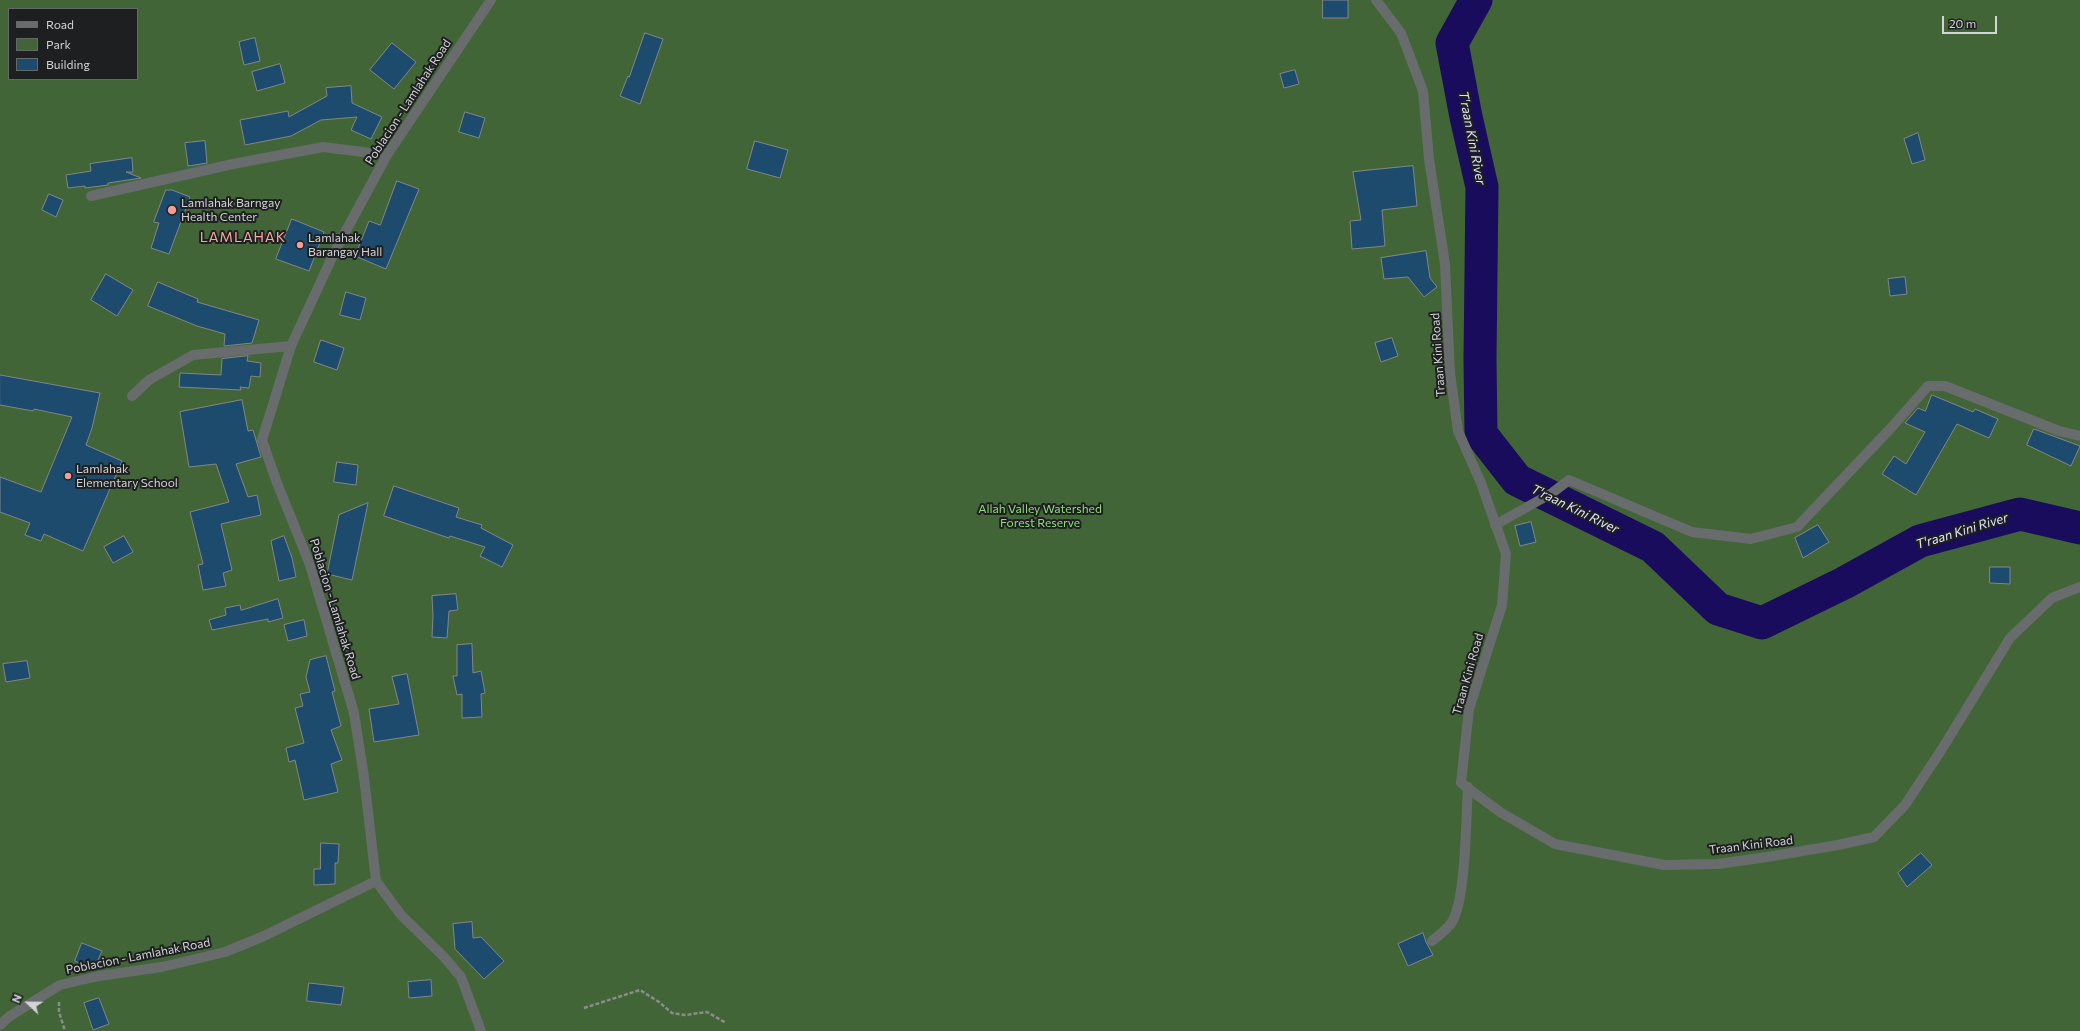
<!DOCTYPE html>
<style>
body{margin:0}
#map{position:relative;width:2080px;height:1031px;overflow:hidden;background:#353839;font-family:Commissioner,sans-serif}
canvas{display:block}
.legend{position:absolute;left:8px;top:8px;width:130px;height:72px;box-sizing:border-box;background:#1e1f20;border:1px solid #666768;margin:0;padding:5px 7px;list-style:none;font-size:12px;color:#d1d3d4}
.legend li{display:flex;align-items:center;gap:8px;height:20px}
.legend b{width:20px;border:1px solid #666768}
.north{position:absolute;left:8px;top:983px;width:40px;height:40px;-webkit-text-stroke:3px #1e1f20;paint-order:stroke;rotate:292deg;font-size:11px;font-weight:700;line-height:16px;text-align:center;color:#d1d3d4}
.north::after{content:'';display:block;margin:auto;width:14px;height:18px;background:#d1d3d4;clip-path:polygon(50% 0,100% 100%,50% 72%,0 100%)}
.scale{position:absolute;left:1942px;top:16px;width:55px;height:18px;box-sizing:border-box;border:2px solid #d1d3d4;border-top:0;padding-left:5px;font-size:12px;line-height:14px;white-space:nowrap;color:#d1d3d4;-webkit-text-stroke:3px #1e1f20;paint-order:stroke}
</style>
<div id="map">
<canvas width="2080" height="1031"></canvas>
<ul class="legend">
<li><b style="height:5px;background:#686c6c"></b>Road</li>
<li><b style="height:11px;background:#426538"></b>Park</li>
<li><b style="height:11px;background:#1c4b6e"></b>Building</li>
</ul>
<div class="north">N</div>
<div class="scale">20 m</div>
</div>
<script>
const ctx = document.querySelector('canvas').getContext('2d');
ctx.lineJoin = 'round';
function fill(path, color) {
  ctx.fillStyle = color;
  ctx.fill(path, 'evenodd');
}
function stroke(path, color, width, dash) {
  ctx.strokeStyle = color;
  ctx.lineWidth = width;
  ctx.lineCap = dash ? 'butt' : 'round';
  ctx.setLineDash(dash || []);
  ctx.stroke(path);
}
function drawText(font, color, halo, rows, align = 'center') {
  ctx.font = font + ' Commissioner,sans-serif';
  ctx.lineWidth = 4;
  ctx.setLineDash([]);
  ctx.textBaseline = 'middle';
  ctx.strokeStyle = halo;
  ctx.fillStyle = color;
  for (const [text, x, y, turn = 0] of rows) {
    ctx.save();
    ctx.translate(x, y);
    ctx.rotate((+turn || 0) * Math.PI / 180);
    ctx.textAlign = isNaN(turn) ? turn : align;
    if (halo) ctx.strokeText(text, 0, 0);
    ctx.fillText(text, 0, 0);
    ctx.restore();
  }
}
fill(new Path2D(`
 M0,0H2080V1031H0ZM9,9H137V79H9Z`), '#426538');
stroke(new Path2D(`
 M1476,0L1452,43L1466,117L1482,187L1480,359L1481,434L1517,480L1653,547L1718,609L1762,623L1844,583L1920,541L2020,514L2080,528`), '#1a0c5c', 33);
const building = new Path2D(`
 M1323,0H1348V18H1323Z
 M645,33L663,39L640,104L620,96L628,76L629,77Z
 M255,38L260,61L244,65L239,42Z
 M392,43L416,62L394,89L370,70Z
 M280,64L285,83L257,91L252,72Z
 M1295,70L1299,84L1284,88L1280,74Z
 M351,86L352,103L382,117L371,139L351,130L357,117L321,120L291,136L245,145L240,120L288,111L289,117L327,96L326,88Z
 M465,112L485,118L479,138L459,132Z
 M1918,133L1925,160L1912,164L1904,139Z
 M205,141L207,163L188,166L185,143Z
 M755,141L788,150L780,178L747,169Z
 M132,158L133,172H126L141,178L108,183V185L85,188V186L68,188L66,175L91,171L90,164Z
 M1413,166L1417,206L1382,210L1385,246L1352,249L1350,221L1361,220L1353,172Z
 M397,181L419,189L386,269L355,256L369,221L380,225Z
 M166,190H172L190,197L169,254L151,248L159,223L154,222Z
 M49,194L63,200L56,217L42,210Z
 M292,219L324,232L309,271L276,259Z
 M1426,251L1430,278L1437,287L1424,297L1408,277L1384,279L1381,258Z
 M106,274L133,290L117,316L91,300Z
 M1905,277L1907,294L1890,296L1888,279Z
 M158,282L198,299L197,302L259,320L252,343L224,346L225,334L197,326L148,306Z
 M346,292L366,298L360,320L340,315Z
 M1392,338L1398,356L1381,362L1375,343Z
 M321,340L344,348L337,370L314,362Z
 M248,356L247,361L261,363L260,377L251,376L249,388L240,387L241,390L179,387L180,373L221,375L222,359Z
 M0,375L100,393L92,428L86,445L122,461L83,551L44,534L41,541L25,535L30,523L0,512V477L41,492L72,417L34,409L33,411L0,405Z
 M1932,395L1973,412L1975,409L1998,419L1989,438L1957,424L1916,495L1882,474L1894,456L1906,464L1925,432L1905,423L1918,408L1925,411Z
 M242,400L248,431L253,430L261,457L236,464L248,497L257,495L261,515L221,524L232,570L223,573L226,586L203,590L198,565L203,564L190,512L229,502L216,464L189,467L180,412Z
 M2034,429L2080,446L2071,466L2027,445Z
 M337,462L358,465L356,485L334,482Z
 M394,486L459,508L456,517L482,525L481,528L513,545L502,567L480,556L485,547L450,536L449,538L384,516Z
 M368,503L352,580L327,574L339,515Z
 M1531,522L1536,542L1520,546L1515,526Z
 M1818,525L1829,542L1803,558L1795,538Z
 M124,536L133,552L113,563L104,547Z
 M284,536L292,558L296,577L279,581L271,541Z
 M1990,567H2010V584L1990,583Z
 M456,594L458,610L449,611L447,638L432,637L433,616L432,596Z
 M278,599L283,618L268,622V619L212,630L209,620L226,615L225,608L240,605L241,610Z
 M304,620L307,636L288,641L284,625Z
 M472,644L473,673L481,671L485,693L481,694L482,717L462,718V694L457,695L453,676H457V645Z
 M326,656L335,691L332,692L341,726L331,730L342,760L331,764L338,792L304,800L295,760L289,762L286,748L304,743L295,708L303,706L300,694L310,692L306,677L310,660Z
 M27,661L30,678L6,682L3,664Z
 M407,674L419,735L374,742L369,709L399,704L392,677Z
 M321,843L339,844L338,863H335V884L314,885V869H320Z
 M1921,853L1932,865L1907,887L1898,873Z
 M472,922L473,938L481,937L504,961L484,979L455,949L453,924Z
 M1423,933L1426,942L1433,955L1408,966L1398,944Z
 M82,943L102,951L94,969L75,961Z
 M431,980L432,996L409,998L408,982Z
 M309,983L344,987L341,1005L307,1001Z
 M99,998L109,1024L93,1030L84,1003Z`);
fill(building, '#1c4b6e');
stroke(building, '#838588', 1);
stroke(new Path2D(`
 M59,1002V1012L65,1031
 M584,1008L640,990L659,1002L672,1013L685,1015L707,1012L726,1023`), '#8a8c8d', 2.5, [4, 2]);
stroke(new Path2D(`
 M1376,0L1401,33L1423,91L1429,159L1445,264L1450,373L1458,431L1481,483L1506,554L1502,605L1469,709L1461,783L1500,812L1555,844L1664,865L1718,864L1767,857L1838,845L1874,837L1905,805L1942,749L2010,638L2052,598L2080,587
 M91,196L233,164L323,147L387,155
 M132,396L149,380L193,355L291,346
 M1495,525L1552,493L1569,480L1692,532L1751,539L1797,527L1891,428L1928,386H1945L2059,431L2080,436
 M376,881L401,915L443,956L461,977L481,1031
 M1432,941C1439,935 1447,930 1452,922C1466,900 1466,816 1468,787
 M0,1025L10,1016L60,985L99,976L162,967L225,952L264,936L376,881L364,777L354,713L310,565L277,483L262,440L291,346L335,251L387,155L491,0`), '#686c6c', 10);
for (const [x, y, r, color] of [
 [172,210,5,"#f59c96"],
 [300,245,4,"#f59c96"],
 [68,476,4,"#f59c96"]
]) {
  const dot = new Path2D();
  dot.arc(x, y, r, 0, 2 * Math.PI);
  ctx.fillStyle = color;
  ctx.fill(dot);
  stroke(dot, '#1e1f20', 1.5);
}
drawText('12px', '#d1d3d4', '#1e1f20', [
 ["Poblacion - Lamlahak Road",408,102,-57],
 ["Traan Kini Road",1438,355,-94],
 ["Poblacion - Lamlahak Road",335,609,73],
 ["Traan Kini Road",1468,674,-74],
 ["Traan Kini Road",1751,845,-7],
 ["Poblacion - Lamlahak Road",138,956,-11]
]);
drawText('12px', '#d1d3d4', '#1e1f20', [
 ["Lamlahak Barngay",181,203],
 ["Health Center",181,217],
 ["Lamlahak",308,238],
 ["Barangay Hall",308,252],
 ["Lamlahak",76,469],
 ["Elementary School",76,483]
], 'left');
drawText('12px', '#8ddf77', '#1e1f20', [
 ["Allah Valley Watershed",1040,509],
 ["Forest Reserve",1040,523]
]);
drawText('italic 13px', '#dfe3fa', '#1e1f20', [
 ["T'raan Kini River",1472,138,79],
 ["T'raan Kini River",1575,509,26],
 ["T'raan Kini River",1962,531,-17]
]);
ctx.letterSpacing = '1px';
drawText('14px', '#faa6a0', '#1e1f20', [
 ["LAMLAHAK",243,237]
]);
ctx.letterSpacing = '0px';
</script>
